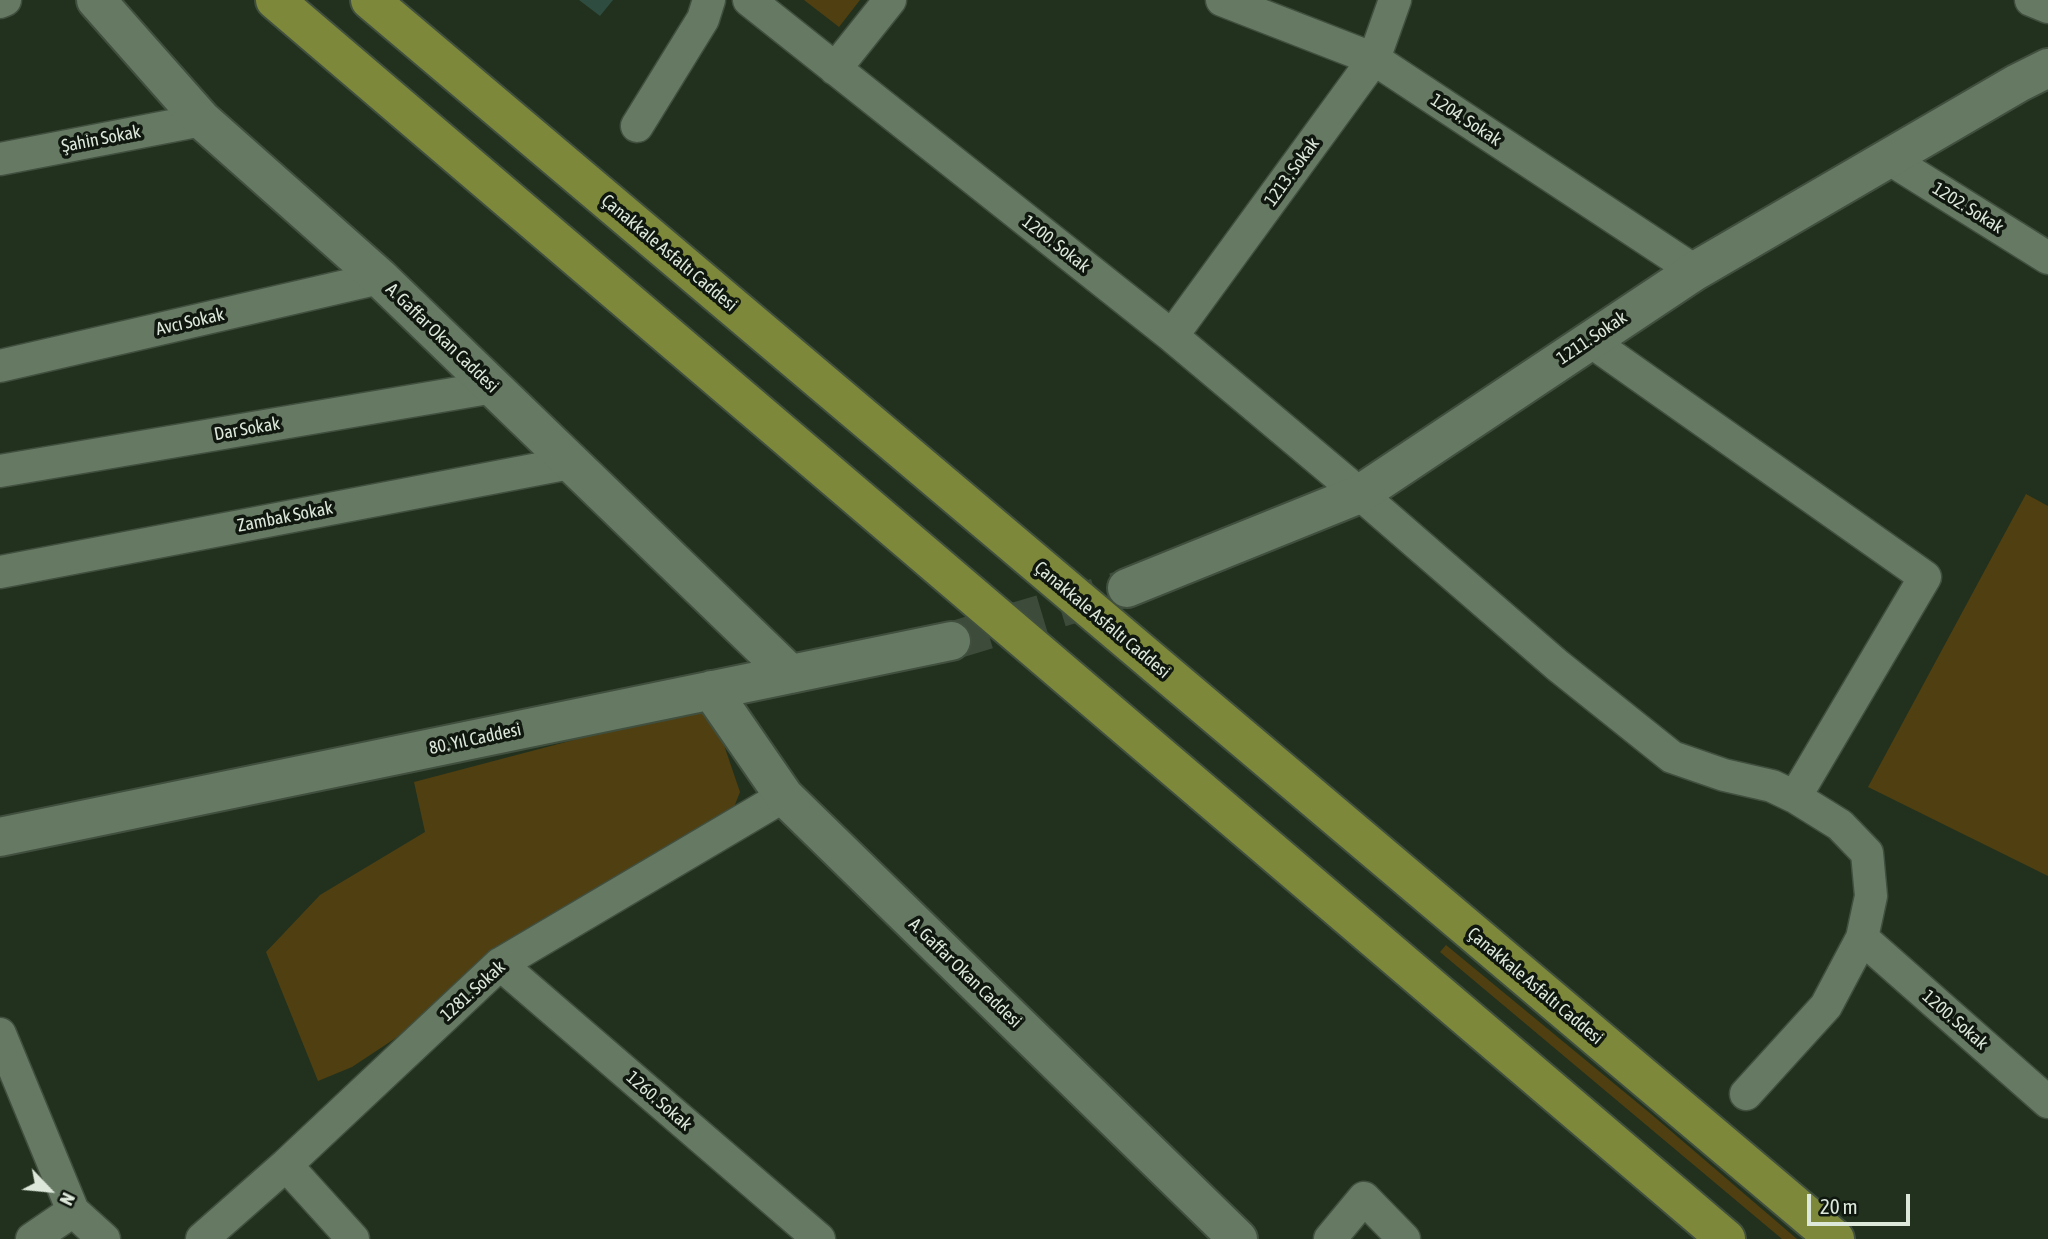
<!DOCTYPE html>
<meta charset="utf-8">
<style>
body{margin:0}
#map{position:relative;width:2048px;height:1239px;overflow:hidden;background:#21311e;font-family:"Asap Condensed",sans-serif}
canvas{display:block}
.north{position:absolute;left:14px;top:1155px;width:70px;height:70px;-webkit-text-stroke:5px #0f170e;paint-order:stroke;rotate:116deg;font-size:19px;font-weight:700;line-height:28px;text-align:center;color:#dde8db}
.north::after{content:'';display:block;margin:auto;width:24px;height:32px;background:#dde8db;clip-path:polygon(50% 0,100% 100%,50% 72%,0 100%)}
.scale{position:absolute;left:1807px;top:1194px;width:103px;height:32px;box-sizing:border-box;border:4px solid #dde8db;border-top:0;padding-left:9px;font-size:21px;line-height:24px;white-space:nowrap;color:#dde8db;-webkit-text-stroke:5px #0f170e;paint-order:stroke}
</style>
<div id="map">
<canvas width="2048" height="1239"></canvas>
<div class="north">N</div>
<div class="scale">20 m</div>
</div>
<script>
const ctx = document.querySelector('canvas').getContext('2d');
ctx.lineJoin = 'round';
function fill(path, color) {
  ctx.fillStyle = color;
  ctx.fill(path, 'evenodd');
}
function stroke(path, color, width, dash) {
  ctx.strokeStyle = color;
  ctx.lineWidth = width;
  ctx.lineCap = dash ? 'butt' : 'round';
  ctx.setLineDash(dash || []);
  ctx.stroke(path);
}
function drawText(font, color, halo, rows, align = 'center') {
  ctx.font = font + ' "Asap Condensed",sans-serif';
  ctx.lineWidth = 7;
  ctx.setLineDash([]);
  ctx.textBaseline = 'middle';
  ctx.strokeStyle = halo;
  ctx.fillStyle = color;
  for (const [text, x, y, turn = 0] of rows) {
    ctx.save();
    ctx.translate(x, y);
    ctx.rotate((+turn || 0) * Math.PI / 180);
    ctx.textAlign = isNaN(turn) ? turn : align;
    if (halo) ctx.strokeText(text, 0, 0);
    ctx.fillText(text, 0, 0);
    ctx.restore();
  }
}
fill(new Path2D(`
 M804,0H860L839,27Z
 M2026,494L2048,506V876L1868,787Z
 M710,704L740,792L730,817L352,1067L318,1081L266,952L320,895L425,832L414,782Z
 M1446,945L1651,1114L1797,1239H1782L1440,952Z`), '#503f11');
fill(new Path2D(`
 M579,0H613L600,16Z`), '#2f4c40');
stroke(new Path2D(`
 M951,641L1127,588`), '#3d4c3a', 38, [38, 19]);
const minor = new Path2D(`
 M749,0L1172,336L1360,494L1557,665L1672,757L1724,775L1772,786L1795,797L1840,825L1867,853L1871,896L1862,938L1826,1006L1746,1094
 M1222,0L1374,59L1695,271
 M2031,0L2048,7
 M0,2L5,0
 M835,69L890,0
 M637,126L703,19L709,0
 M1888,158L2048,258
 M0,159L202,120
 M1172,336L1374,59L1395,0
 M1589,340L1925,577L1795,797
 M0,366L380,278
 M0,471L494,387
 M0,572L570,463
 M1862,938L2048,1102
 M500,964L819,1239
 M0,1034L73,1211L104,1239
 M286,1165L353,1239
 M32,1239L73,1211
 M202,1239L286,1165L500,964L784,796
 M1330,1239L1364,1198L1404,1239`);
const tertiary = new Path2D(`
 M96,0L202,120L380,278L790,674
 M1127,588L1360,494L1695,271L2018,83L2048,68
 M711,690L784,796L1238,1239
 M0,837L951,641`);
const trunk = new Path2D(`
 M275,0L1726,1239
 M370,0L1835,1239`);
stroke(minor, '#404f3e', 35);
stroke(tertiary, '#404f3e', 42);
stroke(trunk, '#404f3e', 42);
stroke(minor, '#667963', 32);
stroke(tertiary, '#667963', 38);
stroke(trunk, '#7d883a', 38);
drawText('18px', '#dde8db', '#0f170e', [
 ["1204. Sokak",1466,120,33],
 ["Şahin Sokak",101,139,-11],
 ["1213. Sokak",1292,172,-54],
 ["1202. Sokak",1968,208,32],
 ["1200. Sokak",1056,244,38],
 ["Çanakkale Asfaltı Caddesi",669,253,40],
 ["Avcı Sokak",190,322,-13],
 ["A. Gaffar Okan Caddesi",442,338,44],
 ["1211. Sokak",1592,338,-34],
 ["Dar Sokak",247,429,-10],
 ["Zambak Sokak",285,517,-11],
 ["Çanakkale Asfaltı Caddesi",1102,620,40],
 ["80. Yıl Caddesi",475,739,-12],
 ["A. Gaffar Okan Caddesi",965,973,44],
 ["Çanakkale Asfaltı Caddesi",1535,986,40],
 ["1281. Sokak",473,991,-42],
 ["1200. Sokak",1955,1020,41],
 ["1260. Sokak",659,1101,41]
]);
</script>
